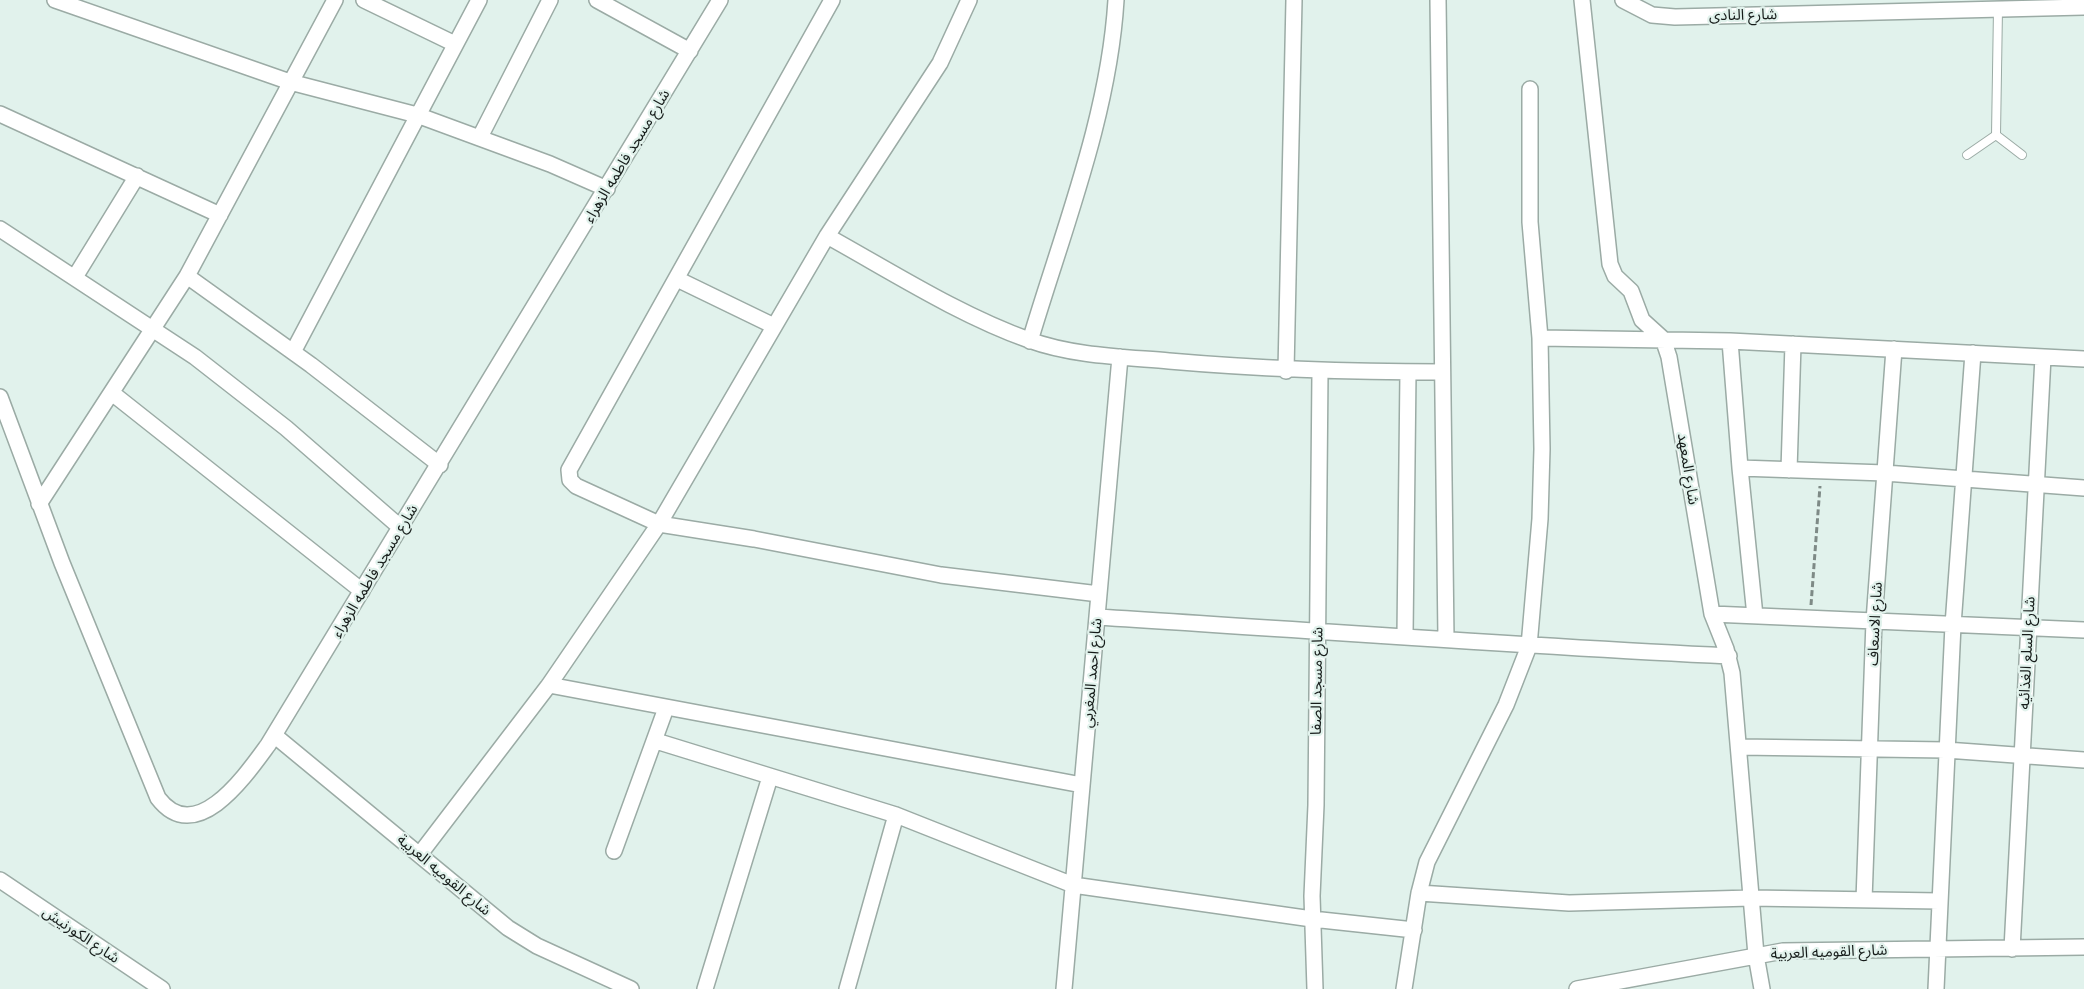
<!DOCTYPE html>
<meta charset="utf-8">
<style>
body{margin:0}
canvas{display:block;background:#e1f2ec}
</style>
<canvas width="2084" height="989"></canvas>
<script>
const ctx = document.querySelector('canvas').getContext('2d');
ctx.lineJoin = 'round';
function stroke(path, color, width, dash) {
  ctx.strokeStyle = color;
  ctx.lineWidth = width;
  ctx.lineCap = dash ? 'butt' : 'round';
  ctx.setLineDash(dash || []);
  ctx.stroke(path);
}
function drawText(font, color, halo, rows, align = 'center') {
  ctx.font = font + ' "Public Sans","Noto Sans Arabic",sans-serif';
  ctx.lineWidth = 4.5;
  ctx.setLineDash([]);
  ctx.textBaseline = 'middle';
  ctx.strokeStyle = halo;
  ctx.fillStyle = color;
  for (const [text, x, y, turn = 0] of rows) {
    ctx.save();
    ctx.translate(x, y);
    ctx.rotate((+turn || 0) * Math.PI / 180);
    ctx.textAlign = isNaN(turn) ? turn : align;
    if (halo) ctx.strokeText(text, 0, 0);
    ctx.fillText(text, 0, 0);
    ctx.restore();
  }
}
const service = new Path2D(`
 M1996,135L1998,9
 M1967,155L1996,135L2022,155`);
const minor = new Path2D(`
 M55,0L290,82L417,115L550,164L607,189
 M364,0L455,44
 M597,0L690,51
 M832,0L569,470L570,480L576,486L659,524L754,539L941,575L1099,594
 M1438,0L1446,638
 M1582,0L1610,264L1615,276L1631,291L1642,320L1663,339L1669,357L1712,614L1726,649L1732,673L1756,955L1762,989
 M1623,0L1652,15L1675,17L2084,7
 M0,114L220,215
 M480,137L550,0
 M0,229L195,357L286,428L401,528
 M827,236C892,272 959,315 1029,340C1073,356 1123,357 1169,361C1261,369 1349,372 1442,372
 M187,276L311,365L440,465
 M75,277L137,176
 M677,279L774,326
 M1540,338L1730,341L2084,359
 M1030,341C1063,230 1109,116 1116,0
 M1730,341L1740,468L1755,616
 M293,352L479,0
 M1286,371L1294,0
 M112,393L362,591
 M0,397L62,563L158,798C196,848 246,775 268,745L720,0
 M1740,468L1885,473L2084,488
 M1789,470L1793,344
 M39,504L187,276L335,0
 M1712,614L2084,630
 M1097,617C1308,630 1518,646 1729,656
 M1405,635L1408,372
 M549,685L1082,785
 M274,735L508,928L537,946L631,989
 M656,741L896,815L1073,885L1312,919L1414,930
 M1740,747L1946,750L2084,760
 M614,851L666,708
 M420,854L549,685L659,524L827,236L940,63L969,0
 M0,880L162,989
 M1419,893L1569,903L1751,898L1939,901
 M1864,900L1874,621L1894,349
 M2012,949L2043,357
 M705,989L770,777
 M847,989L896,815
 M1064,989L1120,357
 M1315,989L1312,896L1316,805L1320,372
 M1404,989L1419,893L1427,862L1506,705L1529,646L1540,519L1542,449L1540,338L1530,222V89
 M1577,989L1783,951L2084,947
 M1936,989L1953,625L1973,353`);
stroke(service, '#9baba5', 10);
stroke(minor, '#9baba5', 18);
stroke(new Path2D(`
 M1811,605L1820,486`), '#7e8a86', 3, [6, 3]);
stroke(service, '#fff', 8);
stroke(minor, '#fff', 15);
drawText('15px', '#161c1a', '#e1f2ec', [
 ["شارع النادى",1743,15,-1],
 ["شارع مسجد فاطمه الزهراء",627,156,-59],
 ["شارع المعهد",1688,469,81],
 ["شارع مسجد فاطمه الزهراء",375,571,-59],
 ["شارع الاسعاف",1875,624,-87],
 ["شارع السلع الغذائيه",2027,653,-87],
 ["شارع احمد المغربي",1092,673,-85],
 ["شارع مسجد الصفا",1317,681,-89],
 ["شارع القوميه العربية",444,875,40],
 ["شارع الكورنيش",81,935,34],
 ["شارع القوميه العربية",1829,952,-2]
]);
</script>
